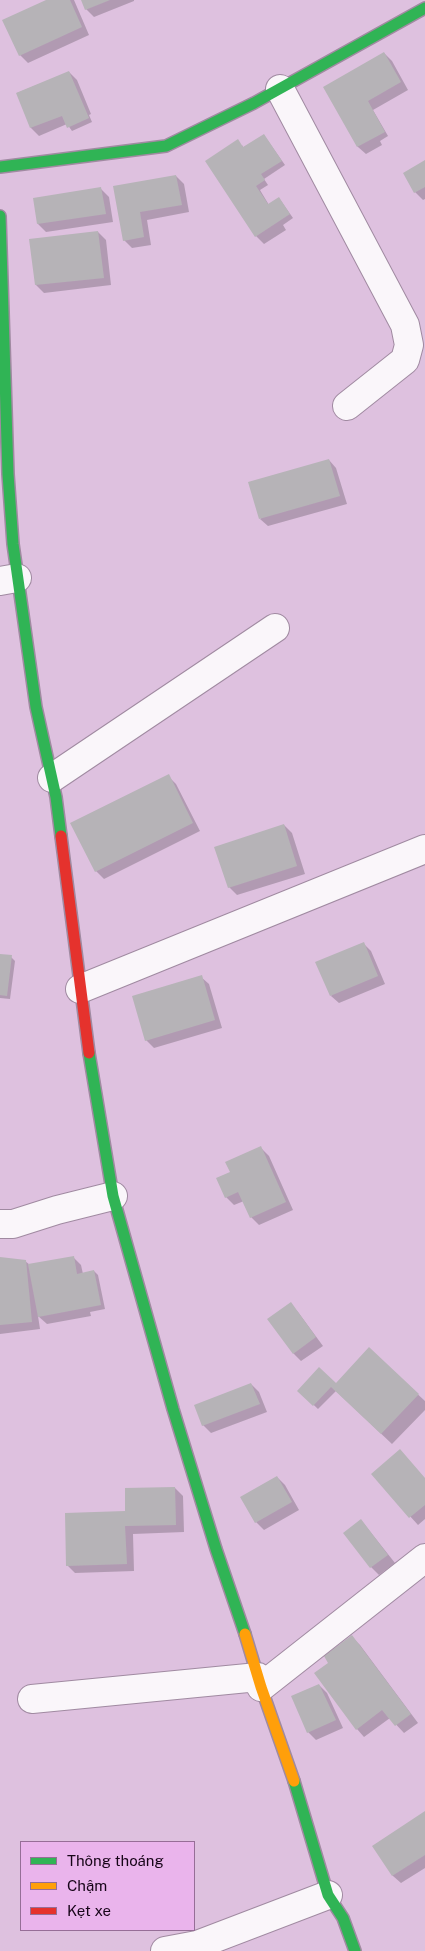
<!DOCTYPE html>
<meta charset="utf-8">
<style>
body{margin:0}
#map{position:relative;width:425px;height:1951px;overflow:hidden;background:#dec1df;font-family:"Public Sans",sans-serif}
canvas{display:block}
.legend{position:absolute;left:20px;top:1841px;width:175px;height:90px;box-sizing:border-box;background:#eab4ec;border:1px solid #966e97;margin:0;padding:6px 9px;list-style:none;font-size:15px;color:#170518}
.legend li{display:flex;align-items:center;gap:10px;height:25px}
.legend b{width:25px;border:1px solid #966e97}
</style>
<div id="map">
<canvas width="425" height="1951"></canvas>
<ul class="legend">
<li><b style="height:6px;background:#30b455"></b>Thông thoáng</li>
<li><b style="height:6px;background:#ff9f0a"></b>Chậm</li>
<li><b style="height:6px;background:#e5322d"></b>Kẹt xe</li>
</ul>
</div>
<script>
const ctx = document.querySelector('canvas').getContext('2d');
ctx.lineJoin = 'round';
function fill(path, color) {
  ctx.fillStyle = color;
  ctx.fill(path, 'evenodd');
}
function stroke(path, color, width, dash) {
  ctx.strokeStyle = color;
  ctx.lineWidth = width;
  ctx.lineCap = dash ? 'butt' : 'round';
  ctx.setLineDash(dash || []);
  ctx.stroke(path);
}
fill(new Path2D(`
 M49,0H74L89,35L28,63L20,55Z
 M83,0H134V1L94,17L86,9Z
 M384,53L392,61L408,90L373,110L388,136L380,141L382,145L366,154L358,147L325,87Z
 M69,72L77,80L91,114L89,115L92,122L72,131L67,124L39,136L31,128L17,93Z
 M264,135L285,165L264,179L268,185L260,190L269,205L279,198L293,218L283,225L286,230L264,244L256,236L242,145L244,148Z
 M425,162V199L423,200L415,192Z
 M176,176L184,184L189,212L147,220L151,245L132,248L124,240L115,187Z
 M101,189L109,197L113,222L46,232L38,224L35,199Z
 M98,232L106,240L111,285L44,293L36,285L31,240Z
 M329,460L336,468L347,504L268,526L260,519Z
 M168,776L176,784L200,831L104,879L96,871Z
 M284,825L292,833L305,874L237,895L229,887Z
 M364,944L371,951L385,984L339,1003L331,996Z
 M0,955L11,957L15,961L10,999L0,998Z
 M201,977L209,984L222,1028L154,1048L146,1040Z
 M261,1148L269,1156L293,1210L259,1225L251,1217L244,1201L234,1205L226,1197L231,1173Z
 M73,1257L81,1265L83,1274L94,1271L98,1275L105,1309L90,1312L91,1316L47,1324L38,1316L40,1329L0,1334V1258L25,1261L30,1265Z
 M290,1304L298,1312L323,1346L301,1361L294,1354L269,1319Z
 M369,1349L425,1401V1410L392,1444L336,1391L318,1409L299,1391L336,1384Z
 M251,1384L259,1392L267,1412L211,1433L203,1425Z
 M372,1474L425,1478V1519L418,1525Z
 M277,1477L285,1485L299,1510L264,1530L256,1522Z
 M175,1488L183,1496L184,1532L133,1534L134,1571L75,1573L67,1565L126,1512Z
 M361,1520L395,1563L379,1575L371,1567Z
 M352,1637L360,1645L418,1723L404,1733L390,1718L364,1737L357,1729Z
 M319,1685L327,1693L343,1728L316,1740L308,1732Z
 M425,1812V1868L401,1883L393,1876L373,1846Z`), '#0003');
fill(new Path2D(`
 M46,0H70L82,27L19,56L2,20Z
 M81,0H110L85,10Z
 M384,52L401,82L368,101L385,132L357,147L323,87Z
 M69,71L89,118L67,128L62,116L30,128L16,93Z
 M264,134L282,161L261,174L265,180L256,186L268,204L279,197L290,214L255,237L205,161L238,139L243,147Z
 M425,160V187L414,193L403,173Z
 M176,175L182,205L140,212L144,237L123,241L113,186Z
 M101,187L106,214L37,224L33,198Z
 M98,231L104,278L35,285L29,239Z
 M329,459L340,496L259,519L248,482Z
 M169,774L193,823L95,872L70,823Z
 M284,824L297,866L228,888L214,847Z
 M364,942L378,976L330,996L315,962Z
 M0,954L12,955L7,996L0,995Z
 M202,975L215,1020L145,1041L132,996Z
 M261,1146L286,1202L250,1218L238,1192L225,1198L216,1178L230,1172L225,1162Z
 M74,1256L77,1274L94,1270L101,1305L38,1317L28,1264Z
 M0,1257L26,1260L32,1322L0,1325Z
 M291,1302L316,1337L293,1354L267,1319Z
 M369,1347L419,1394L381,1434L331,1387L313,1406L297,1391L319,1367L336,1383Z
 M251,1383L260,1404L202,1426L194,1405Z
 M400,1449L425,1478V1505L409,1518L371,1474Z
 M277,1476L292,1502L255,1523L240,1497Z
 M175,1487L176,1525L125,1526L127,1564L66,1566L65,1513L125,1511V1488Z
 M361,1519L388,1555L370,1568L343,1533Z
 M352,1635L411,1714L395,1726L382,1710L356,1730L314,1673L328,1663L324,1656Z
 M319,1684L336,1720L307,1733L291,1696Z
 M425,1811V1855L392,1876L372,1846Z`), '#b6b3b7');
const street = new Path2D(`
 M280,89L405,325L409,345L405,360L347,406
 M0,581L17,578
 M52,778L275,628
 M80,989L425,849
 M0,1224H13L57,1210L113,1196
 M261,1687L425,1558
 M32,1699L258,1677
 M165,1951L197,1945L328,1895`);
const fast = new Path2D(`
 M0,167L166,146L254,103L425,8
 M0,216L8,474L13,544L36,707L56,797L61,836
 M89,1053L113,1196L173,1409L216,1549L245,1634
 M294,1781L328,1895L343,1918L355,1951`);
const slow = new Path2D(`
 M245,1634L261,1687L294,1781`);
const jam = new Path2D(`
 M61,836L89,1053`);
stroke(street, '#a08aa1', 30);
stroke(fast, '#a08aa1', 14);
stroke(slow, '#a08aa1', 14);
stroke(jam, '#a08aa1', 14);
stroke(street, '#faf6fa', 28);
stroke(fast, '#30b455', 11);
stroke(slow, '#ff9f0a', 11);
stroke(jam, '#e5322d', 11);
</script>
